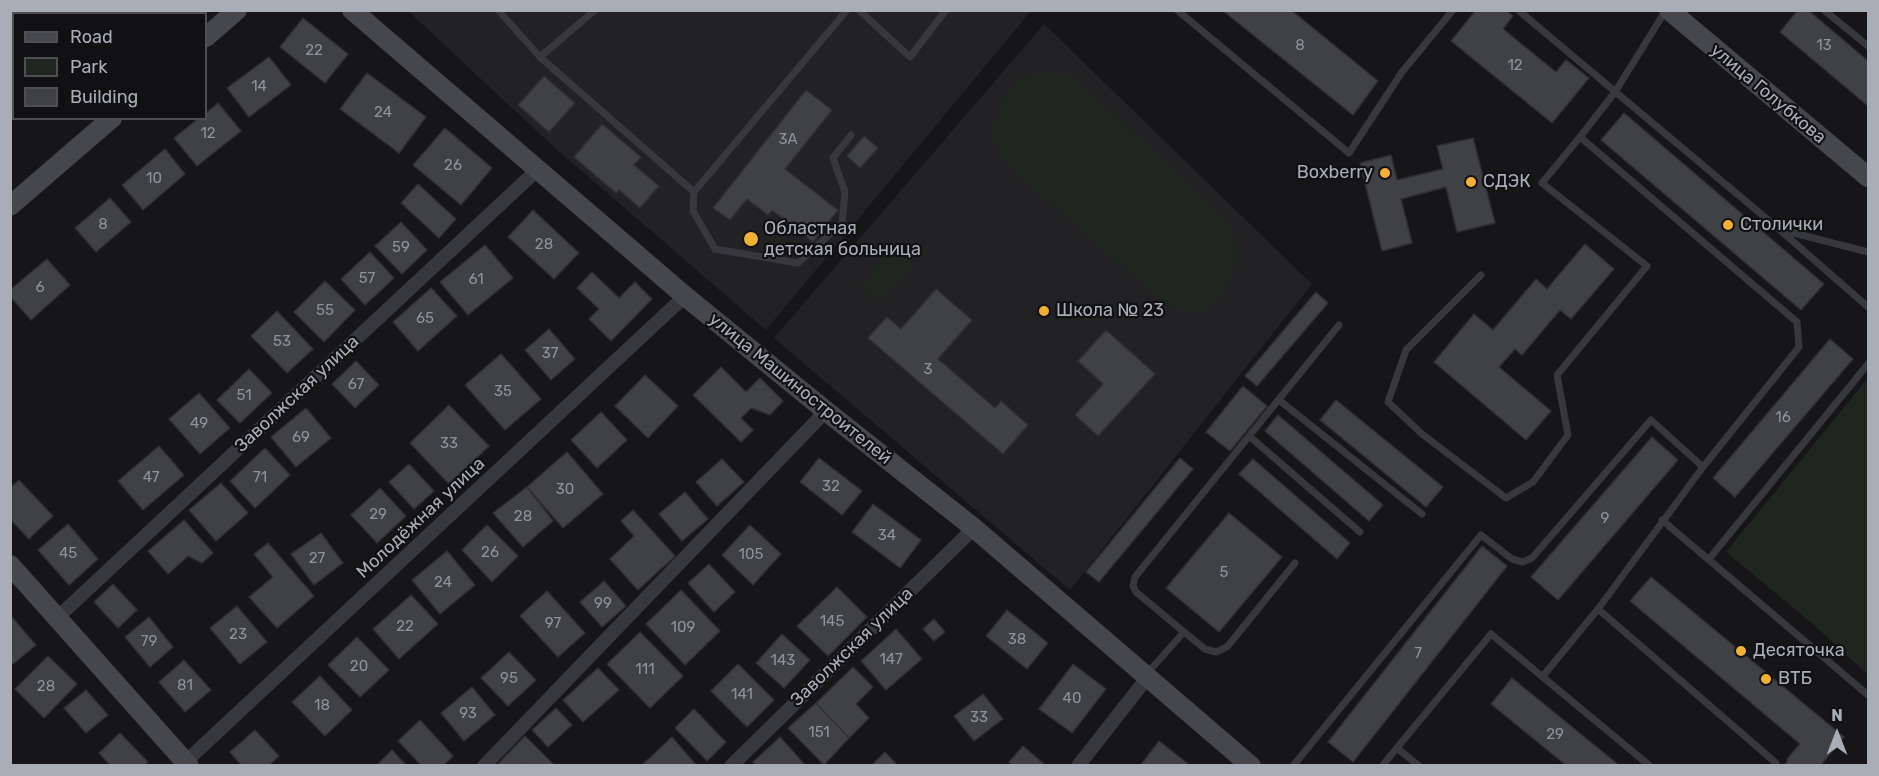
<!DOCTYPE html>
<meta charset="utf-8">
<style>
body{margin:0}
#map{position:relative;width:1879px;height:776px;overflow:hidden;background:#161618;font-family:Rubik,sans-serif}
canvas{display:block}
.frame{position:absolute;inset:0;border:12px solid #a8adb8;pointer-events:none}
.legend{position:absolute;left:12px;top:12px;width:195px;height:108px;box-sizing:border-box;background:#111113;border:2px solid #4d4f55;margin:0;padding:8px 10px;list-style:none;font-size:18px;color:#a8adb8}
.legend li{display:flex;align-items:center;gap:12px;height:30px}
.legend b{width:30px;border:2px solid #4d4f55}
.north{position:absolute;left:1807px;top:704px;width:60px;height:60px;-webkit-text-stroke:4px #111113;paint-order:stroke;rotate:0deg;font-size:16px;font-weight:700;line-height:24px;text-align:center;color:#a8adb8}
.north::after{content:'';display:block;margin:auto;width:21px;height:27px;background:#a8adb8;clip-path:polygon(50% 0,100% 100%,50% 72%,0 100%)}
</style>
<div id="map">
<canvas width="1879" height="776"></canvas>
<div class="frame"></div>
<ul class="legend">
<li><b style="height:8px;background:#45474d"></b>Road</li>
<li><b style="height:16px;background:#1e261f"></b>Park</li>
<li><b style="height:16px;background:#404145"></b>Building</li>
</ul>
<div class="north">N</div>
</div>
<script>
const ctx = document.querySelector('canvas').getContext('2d');
ctx.lineJoin = 'round';
function fill(path, color) {
  ctx.fillStyle = color;
  ctx.fill(path, 'evenodd');
}
function stroke(path, color, width, dash) {
  ctx.strokeStyle = color;
  ctx.lineWidth = width;
  ctx.lineCap = dash ? 'butt' : 'round';
  ctx.setLineDash(dash || []);
  ctx.stroke(path);
}
function drawText(font, color, halo, rows, align = 'center') {
  ctx.font = font + ' Rubik,sans-serif';
  ctx.lineWidth = 4.5;
  ctx.setLineDash([]);
  ctx.textBaseline = 'middle';
  ctx.strokeStyle = halo;
  ctx.fillStyle = color;
  for (const [text, x, y, turn = 0] of rows) {
    ctx.save();
    ctx.translate(x, y);
    ctx.rotate((+turn || 0) * Math.PI / 180);
    ctx.textAlign = isNaN(turn) ? turn : align;
    if (halo) ctx.strokeText(text, 0, 0);
    ctx.fillText(text, 0, 0);
    ctx.restore();
  }
}
fill(new Path2D(`
 M408,11H1031L766,330L555,148Z
 M1044,24L1312,284L1070,590L774,338Z`), '#222225');
fill(new Path2D(`
 M1047,72L1072,75L1228,220C1231,227 1234,235 1236,243C1242,272 1223,297 1201,313L1178,310L1158,298L1012,169C1007,162 1000,155 997,149C986,122 1004,97 1018,77Z
 M895,247L914,264L880,303L860,285Z
 M1868,378V675L1814,625L1726,552Z`), '#1e261f');
const building = new Path2D(`
 M1222,10H1291L1378,81L1353,115Z
 M1476,10H1506L1513,16L1503,29L1556,72L1566,60L1589,78L1552,123L1451,41Z
 M1798,10H1808L1868,61V106L1780,32Z
 M303,18L348,54L325,83L280,47Z
 M269,57L291,85L249,117L227,88Z
 M367,73L426,117L399,153L340,109Z
 M544,76L575,103L549,132L518,105Z
 M806,90L832,110L785,169L838,210L813,242L772,210L768,215L747,199L730,220L713,208Z
 M218,103L241,131L197,166L174,138L199,118H206V113Z
 M1624,113L1824,284L1801,310L1601,140Z
 M602,124L641,157L634,165L659,186L640,208L619,190L616,193L574,157Z
 M445,128L492,168L461,205L413,165Z
 M864,136L878,148L860,168L847,156Z
 M1473,138L1495,223L1457,232L1446,187L1401,199L1412,243L1382,251L1360,163L1391,155L1397,180L1443,169L1437,146Z
 M165,149L185,174L143,210L122,185Z
 M418,184L456,219L439,238L401,203Z
 M110,198L131,222L96,252L75,228Z
 M533,210L579,253L554,279L508,237Z
 M401,222L427,250L402,274L375,246Z
 M1585,244L1614,269L1571,319L1560,310L1522,355L1515,349L1499,367L1551,411L1526,440L1434,362L1474,314L1493,330L1536,279L1547,289Z
 M485,245L513,278L468,315L440,282Z
 M370,252L394,278L365,305L341,279Z
 M47,259L70,285L31,320L10,296V290Z
 M592,272L619,298L635,282L652,299L611,341L589,319L599,309L577,288Z
 M325,281L355,310L324,342L294,312Z
 M431,288L457,316L418,351L393,322Z
 M936,289L972,320L938,359L995,408L1001,401L1028,425L1003,454L868,338L887,317L901,329Z
 M1316,292L1328,303L1257,386L1245,376Z
 M277,311L313,349L287,373L251,336Z
 M549,329L575,359L551,380L525,350Z
 M1106,330L1155,374L1098,436L1075,415L1103,384L1078,361Z
 M1830,339L1853,359L1735,497L1713,478Z
 M501,354L541,399L505,430L465,385Z
 M356,361L379,385L355,408L332,384Z
 M721,367L746,392L760,378L783,401L770,415L751,408L741,418L753,430L741,442L693,395Z
 M249,369L272,393L240,423L217,400Z
 M645,375L678,406L648,438L615,406Z
 M1243,386L1267,406L1230,451L1206,432Z
 M199,393L230,428L200,454L169,419Z
 M1336,400L1443,487L1426,507L1320,420Z
 M449,405L489,446L449,484L410,443Z
 M306,408L331,438L296,467L271,437Z
 M601,412L627,440L597,468L571,440Z
 M1278,415L1383,505L1369,521L1265,431Z
 M1652,437L1678,460L1558,600L1531,577Z
 M159,446L184,475L143,510L118,481Z
 M265,448L290,475L255,508L230,481Z
 M567,452L603,494L563,528L527,487Z
 M819,458L862,491L842,515L800,482Z
 M1180,458L1193,469L1099,582L1086,572Z
 M722,459L744,482L717,506L696,482Z
 M1253,459L1350,543L1337,559L1239,474Z
 M409,464L434,491L414,509L389,482Z
 M19,480L53,516L29,539L10,519V488Z
 M221,483L248,513L216,541L189,510Z
 M527,487L553,521L523,547L493,513Z
 M380,488L406,516L377,543L351,515Z
 M685,492L708,519L682,541L659,514Z
 M873,504L921,540L900,568L852,532Z
 M633,510L675,556L638,590L610,559L634,536L621,521Z
 M1229,513L1282,557L1219,632L1166,588Z
 M184,520L213,553L202,563L188,556L168,574L148,551Z
 M68,524L98,559L69,585L38,550Z
 M487,525L518,556L492,582L462,550Z
 M750,525L781,554L753,585L722,555Z
 M321,533L343,563L314,585L291,554Z
 M268,543L314,596L277,628L249,597L273,577L254,554Z
 M1482,546L1507,566L1353,762L1328,742Z
 M447,551L475,585L440,614L412,580Z
 M709,564L735,592L714,612L688,583Z
 M1651,577L1844,737L1820,766H1784L1788,760L1787,759L1800,744L1630,601Z
 M604,581L626,606L602,627L580,602Z
 M113,584L137,610L118,628L94,602Z
 M837,587L867,617L828,656L797,626Z
 M681,590L720,631L685,665L646,624Z
 M547,591L585,633L558,657L520,616Z
 M411,595L438,624L399,659L373,629Z
 M237,606L267,642L240,664L210,628Z
 M1007,610L1048,643L1027,669L986,636Z
 M10,615L36,645L13,664L10,662Z
 M149,617L173,647L150,667L125,637Z
 M934,619L945,632L934,641L923,629Z
 M896,629L922,659L886,690L861,661Z
 M640,632L683,676L650,708L607,664Z
 M782,634L810,660L784,688L756,663Z
 M357,637L389,670L360,697L328,665Z
 M509,652L536,680L508,706L481,678Z
 M48,656L77,684L44,718L15,689Z
 M184,660L211,690L185,712L159,682Z
 M738,664L774,700L747,727L711,691Z
 M1073,664L1106,689L1072,733L1039,709Z
 M853,667L873,687L856,704L869,718L849,738L816,703Z
 M598,668L619,690L583,722L563,700Z
 M320,676L352,710L325,736L292,702Z
 M1512,678L1620,766H1567L1491,704Z
 M472,687L495,715L464,741L441,713Z
 M86,690L108,715L86,733L64,708Z
 M983,694L1003,719L974,741L954,716Z
 M816,703L849,738L824,765L788,728Z
 M556,708L572,725L548,747L532,730Z
 M694,709L726,742L707,761L675,728Z
 M420,720L453,756L443,766H422L398,741Z
 M255,730L279,756L268,766H242L230,752Z
 M120,733L148,762L144,766H111L99,753Z
 M525,736L555,766H528L526,764L524,766H496Z
 M672,737L697,766H641Z
 M780,737L806,766H756L753,762Z
 M1159,741L1191,766H1140Z
 M1023,746L1045,765V766H1013L1009,762Z
 M392,750L407,766H376Z
 M885,752L898,766H871Z`);
fill(building, '#404145');
stroke(building, '#303034', 1.5);
stroke(new Path2D(`
 M83,10L86,14
 M498,10L540,57L694,192L693,211L715,249L798,263L842,223L845,192L833,158L851,135
 M859,10L910,57L946,10
 M1177,10L1349,153L1402,72L1453,10
 M1518,10L1780,230L1868,307
 M1824,10L1868,46
 M540,57L595,10
 M694,192L847,10
 M1782,230L1868,252
 M1481,275L1406,350L1388,402L1422,434L1506,498L1533,482L1568,435L1557,375L1647,266L1542,183L1580,137
 M1279,400L1422,514
 M1249,436L1360,532
 M1662,520L1868,695
 M1709,559L1868,364
 M1598,609L1776,763L1774,766
 M1184,632L1205,649L1216,652L1227,647L1295,563
 M1148,676L1151,669L1184,632L1136,592L1133,586L1135,577L1339,325
 M1543,676L1598,609L1703,467L1799,347L1797,322L1580,137L1615,92L1666,10
 M1397,748L1419,766
 M1293,766L1481,535L1512,559L1523,562L1532,558L1651,420L1703,467
 M1382,766L1491,634L1650,766`), '#37383d', 7);
stroke(new Path2D(`
 M57,618L536,171
 M181,766L685,296
 M484,766L826,411
 M731,766L974,528
 M1078,766L1147,678`), '#37383d', 14);
stroke(new Path2D(`
 M352,10L685,296L826,411L974,528L1251,766
 M1669,10L1868,177
 M206,37L237,10
 M10,206L112,118
 M10,565L189,766`), '#45474d', 20);
for (const [x, y, r, color] of [
 [1385,173,6,"#f2b134"],
 [1471,182,6,"#f2b134"],
 [1728,225,6,"#f2b134"],
 [751,239,8,"#f2b134"],
 [1044,311,6,"#f2b134"],
 [1741,651,6,"#f2b134"],
 [1766,679,6,"#f2b134"]
]) {
  const dot = new Path2D();
  dot.arc(x, y, r, 0, 2 * Math.PI);
  ctx.fillStyle = color;
  ctx.fill(dot);
  stroke(dot, '#111113', 2);
}
drawText('15px', '#8e929b', null, [
 ["8",1300,46],
 ["13",1824,46],
 ["22",314,51],
 ["12",1515,66],
 ["14",259,87],
 ["24",383,113],
 ["12",208,134],
 ["3А",788,140],
 ["26",453,166],
 ["10",154,179],
 ["8",103,225],
 ["28",544,245],
 ["59",401,248],
 ["57",367,279],
 ["61",476,280],
 ["6",40,288],
 ["55",325,311],
 ["65",425,319],
 ["53",282,342],
 ["37",550,354],
 ["3",928,370],
 ["67",356,385],
 ["35",503,392],
 ["51",244,396],
 ["16",1783,418],
 ["49",199,424],
 ["69",301,438],
 ["33",449,444],
 ["47",151,478],
 ["71",260,478],
 ["32",831,487],
 ["30",565,490],
 ["29",378,515],
 ["28",523,517],
 ["9",1605,519],
 ["34",887,536],
 ["26",490,553],
 ["45",68,554],
 ["105",751,555],
 ["27",317,559],
 ["5",1224,573],
 ["24",443,583],
 ["99",603,604],
 ["145",832,622],
 ["97",553,624],
 ["22",405,627],
 ["109",683,628],
 ["23",238,635],
 ["38",1017,640],
 ["79",149,642],
 ["7",1418,654],
 ["147",891,660],
 ["143",783,661],
 ["20",359,667],
 ["111",645,670],
 ["95",509,679],
 ["81",185,686],
 ["28",46,687],
 ["141",742,695],
 ["40",1072,699],
 ["18",322,706],
 ["93",468,714],
 ["33",979,718],
 ["151",819,733],
 ["29",1555,735]
]);
drawText('18px', '#a8adb8', '#111113', [
 ["улица Голубкова",1768,94,40],
 ["улица Машиностроителей",800,389,39],
 ["Заволжская улица",297,394,-43],
 ["Молодёжная улица",421,518,-43],
 ["Заволжская улица",852,647,-44]
]);
drawText('18px', '#a8adb8', '#111113', [
 ["Boxberry",1373,173,"right"],
 ["СДЭК",1483,182],
 ["Столички",1740,225],
 ["Областная",764,229],
 ["детская больница",764,250],
 ["Школа № 23",1056,311],
 ["Десяточка",1753,651],
 ["ВТБ",1778,679]
], 'left');
</script>
